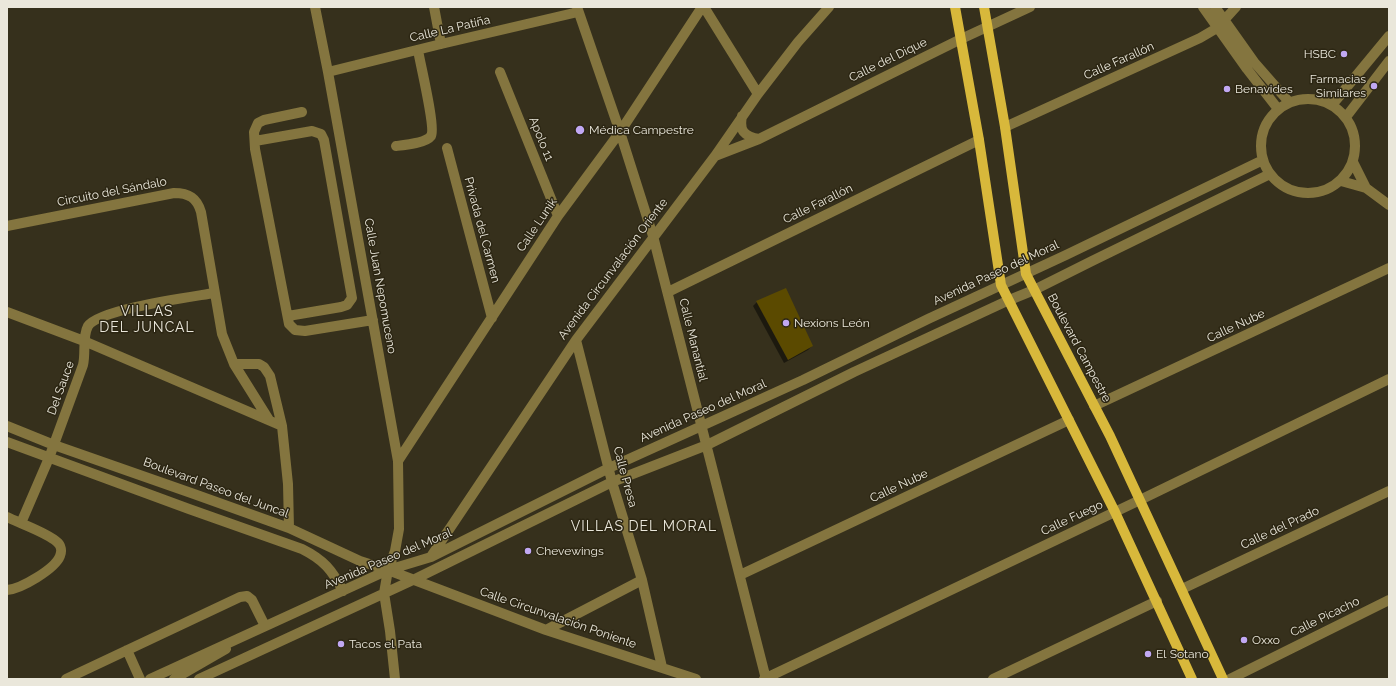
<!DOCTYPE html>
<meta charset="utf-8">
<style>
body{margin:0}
#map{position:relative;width:1396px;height:686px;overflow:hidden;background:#36301c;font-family:Raleway,sans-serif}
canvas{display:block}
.frame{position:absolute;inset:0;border:8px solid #eae7db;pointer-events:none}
</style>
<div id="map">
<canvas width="1396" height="686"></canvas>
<div class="frame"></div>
</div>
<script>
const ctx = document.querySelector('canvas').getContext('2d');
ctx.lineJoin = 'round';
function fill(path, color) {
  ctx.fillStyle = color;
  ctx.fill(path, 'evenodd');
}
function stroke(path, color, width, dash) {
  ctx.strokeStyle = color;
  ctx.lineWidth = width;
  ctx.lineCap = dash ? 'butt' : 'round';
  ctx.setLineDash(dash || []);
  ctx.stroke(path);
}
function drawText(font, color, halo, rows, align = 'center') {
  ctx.font = font + ' Raleway,sans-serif';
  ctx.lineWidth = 3;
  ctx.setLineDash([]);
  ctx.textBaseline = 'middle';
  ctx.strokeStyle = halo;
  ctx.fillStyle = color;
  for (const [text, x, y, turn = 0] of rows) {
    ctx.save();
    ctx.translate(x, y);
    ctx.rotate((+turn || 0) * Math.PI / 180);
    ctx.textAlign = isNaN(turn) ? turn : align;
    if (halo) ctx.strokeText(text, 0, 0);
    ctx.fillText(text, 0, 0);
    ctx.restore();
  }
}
fill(new Path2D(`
 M757,302L812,346L808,350L784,363L753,306Z`), '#0007');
fill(new Path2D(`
 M786,288L813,346L788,360L756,301Z`), '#5b4a00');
stroke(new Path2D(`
 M315,7L328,72L398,461L399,529L395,551L388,570L384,593L390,631L395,679
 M434,7L441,44
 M577,7L620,132L653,236L766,679
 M704,7L758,94
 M1203,7L1247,69L1278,109
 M1215,7L1254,62L1289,102
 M328,72L441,44L578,12
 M500,72L558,216
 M1261 146a47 47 0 1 1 94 0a47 47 0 1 1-94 0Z
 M1332,105L1389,36
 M302,112L264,120L258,123L254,132L255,149L289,324L295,330L305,331L373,320
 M742,116C739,131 744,136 759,139L961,39L1030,7
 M1346,117L1389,61
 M1005,127L1200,38L1217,28L1236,7
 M255,141L312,131L321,134L324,140L352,298L347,305L341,307L288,316
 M396,146C405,145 426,143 431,136C436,128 420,63 418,50
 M447,148L492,318
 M715,156L759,139
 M1353,162L1366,188
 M1341,181L1366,188L1389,205
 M7,226L174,193C189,193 197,198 201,212L222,334L234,364L269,420
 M668,292L979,140
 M7,312L84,341L282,426
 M576,340L612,482L642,580L662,667
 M234,364H259L264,367L270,376L282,426L288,484L289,528
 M1094,406L1389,268
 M7,426L54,445L194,494L289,528L360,561L388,570L546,630L696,679
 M7,442L189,509L302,549C324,560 332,570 343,591
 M398,461L558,216L620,132L702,7
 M7,517C19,523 48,533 57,542C61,545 62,551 60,556C55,569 21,589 7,590
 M21,523L49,458L83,365C86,353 82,337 88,326C99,309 191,297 214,293
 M432,555L576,340L715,156L758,94L798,42L829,7
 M740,575L1069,420
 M1182,589L1389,491
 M546,630L642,580
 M127,650L140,679
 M66,679L240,597L247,596L252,600L265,626
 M150,679L388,570L431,557L609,468L803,380L928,319L1066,255L1263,160
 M174,679L226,649
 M199,679L413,580L612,482L707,445L854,372L1007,301L1034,290L1092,261L1270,174
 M764,679L1140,500L1389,379
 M993,679L1157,601
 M1230,679L1389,600`), '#84753f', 10);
stroke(new Path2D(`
 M955,7L979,140L1001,285L1115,512L1192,679
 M984,7L1005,127L1026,274L1110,436L1223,679`), '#d8b83b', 10);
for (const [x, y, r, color] of [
 [1344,54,4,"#c1a8f3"],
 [1374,86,4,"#c1a8f3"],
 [1227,89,4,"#c1a8f3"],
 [580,130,5,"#c1a8f3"],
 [786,323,4,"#c1a8f3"],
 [528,551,4,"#c1a8f3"],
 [1244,640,4,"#c1a8f3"],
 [341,644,4,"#c1a8f3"],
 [1148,654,4,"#c1a8f3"]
]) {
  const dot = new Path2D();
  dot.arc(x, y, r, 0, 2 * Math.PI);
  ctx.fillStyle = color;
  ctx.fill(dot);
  stroke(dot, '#2c2613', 1.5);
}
drawText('12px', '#eae7db', '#2c2613', [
 ["Calle La Patiña",450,29,-13],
 ["Calle del Dique",888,60,-26],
 ["Calle Farallón",1119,61,-24],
 ["Apolo 11",541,139,68],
 ["Circuito del Sándalo",112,192,-11],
 ["Calle Farallón",818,204,-26],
 ["Calle Lunik",537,225,-56],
 ["Privada del Carmen",482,230,75],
 ["Avenida Circunvalación Oriente",613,269,-53],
 ["Avenida Paseo del Moral",996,273,-25],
 ["Calle Juan Nepomuceno",380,286,80],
 ["Calle Nube",1236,326,-25],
 ["Calle Manantial",693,340,76],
 ["Boulevard Campestre",1079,348,62],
 ["Del Sauce",61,388,-70],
 ["Avenida Paseo del Moral",703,411,-24],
 ["Calle Presa",625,477,75],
 ["Calle Nube",899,486,-25],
 ["Boulevard Paseo del Juncal",216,488,20],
 ["Calle Fuego",1072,518,-25],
 ["Calle del Prado",1280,528,-25],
 ["Avenida Paseo del Moral",388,559,-23],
 ["Calle Picacho",1325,617,-26],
 ["Calle Circunvalación Poniente",558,618,19]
]);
drawText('12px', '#eae7db', '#2c2613', [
 ["HSBC",1336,54,"right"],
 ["Farmacias",1366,79,"right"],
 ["Similares",1366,93,"right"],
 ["Benavides",1235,89],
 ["Médica Campestre",589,130],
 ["Nexions León",794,323],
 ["Chevewings",536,551],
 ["Oxxo",1252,640],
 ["Tacos el Pata",349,644],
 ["El Sotano",1156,654]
], 'left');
ctx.letterSpacing = '1px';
drawText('14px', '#eae7db', '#2c2613', [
 ["VILLAS",147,312],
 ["DEL JUNCAL",147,328],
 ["VILLAS DEL MORAL",644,527]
]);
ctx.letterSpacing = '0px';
</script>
